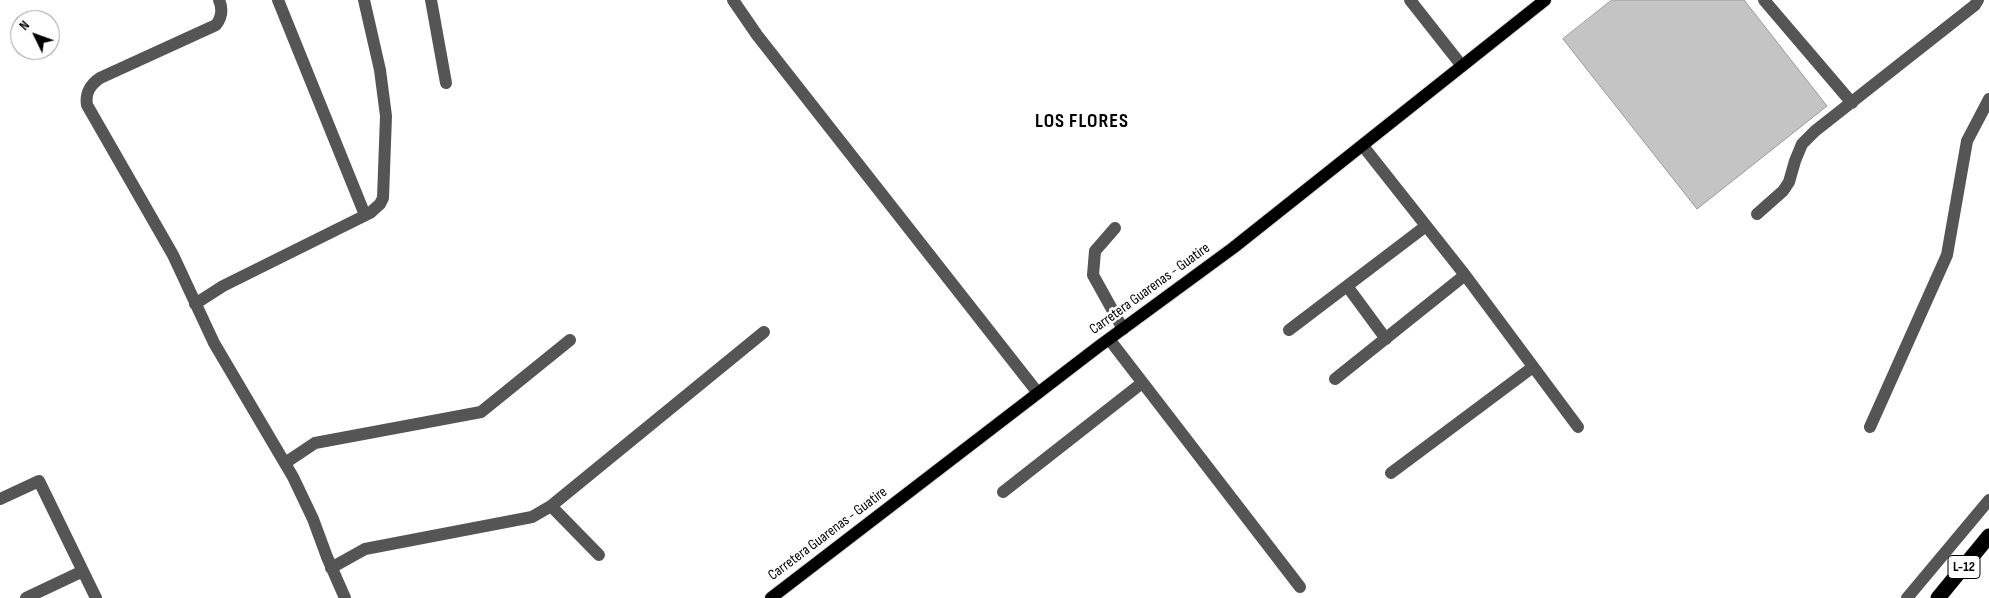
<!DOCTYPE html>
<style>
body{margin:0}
#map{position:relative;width:1989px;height:598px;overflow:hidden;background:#fff;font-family:"Sofia Sans Condensed",sans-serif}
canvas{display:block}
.north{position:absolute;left:10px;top:10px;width:50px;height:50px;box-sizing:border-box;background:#fff;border:1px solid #999;border-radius:50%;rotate:312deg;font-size:14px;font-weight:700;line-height:20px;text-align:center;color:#000}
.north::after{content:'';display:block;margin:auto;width:18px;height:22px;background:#000;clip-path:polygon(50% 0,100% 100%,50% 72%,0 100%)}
</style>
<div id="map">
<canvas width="1989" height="598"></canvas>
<div class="north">N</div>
</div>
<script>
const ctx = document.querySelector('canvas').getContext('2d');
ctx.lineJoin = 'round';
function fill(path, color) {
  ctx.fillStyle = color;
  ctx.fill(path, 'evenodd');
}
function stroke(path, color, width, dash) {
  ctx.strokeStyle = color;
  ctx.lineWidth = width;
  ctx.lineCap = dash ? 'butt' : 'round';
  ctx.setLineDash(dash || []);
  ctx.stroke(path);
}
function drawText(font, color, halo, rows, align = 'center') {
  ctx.font = font + ' "Sofia Sans Condensed",sans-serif';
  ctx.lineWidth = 5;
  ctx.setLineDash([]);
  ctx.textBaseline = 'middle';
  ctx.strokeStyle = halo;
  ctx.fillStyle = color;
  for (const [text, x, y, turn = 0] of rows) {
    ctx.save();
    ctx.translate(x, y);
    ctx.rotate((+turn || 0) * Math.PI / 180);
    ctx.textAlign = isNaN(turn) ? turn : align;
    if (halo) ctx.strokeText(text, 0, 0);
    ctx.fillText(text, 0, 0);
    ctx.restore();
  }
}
const building = new Path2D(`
 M1612,0H1744L1827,106L1697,209L1563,39Z`);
fill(building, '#c4c4c4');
stroke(building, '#999', 1);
const major = new Path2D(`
 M771,598L1098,347L1233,248L1545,0`);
const highway = new Path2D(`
 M1938,598L1989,536`);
stroke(major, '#dbdbdb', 14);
stroke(highway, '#dbdbdb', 16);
stroke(new Path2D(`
 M219,0C223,9 222,17 216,25L100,78C90,85 85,93 87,105L173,255L214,343L293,477L313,519L327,557L345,598
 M278,0L365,215
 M431,0L446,83
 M733,0L757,35L1038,393
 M1410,0L1462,66
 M1764,0L1852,103
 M1363,146L1465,275L1578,427
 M1757,214L1783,191L1789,182L1795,161L1802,144L1815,131L1975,5L1978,0
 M1115,228L1095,251L1093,275L1123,329
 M1347,286L1386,339
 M195,304L223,286L370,213L380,204L383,198L386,116L380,70L364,0
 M1289,330L1426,226
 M1109,339L1300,587
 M1335,379L1465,275
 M1870,427L1947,255L1967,141L1989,99
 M285,463L315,443L481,412L570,340
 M1391,473L1533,367
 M1003,492L1142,383
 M0,499L39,481L96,598
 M551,506L599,555
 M331,568L365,549L532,517L551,506L764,332
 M26,598L83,571
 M1907,598L1989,500`), '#555', 12);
stroke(major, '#000', 12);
stroke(highway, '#000', 15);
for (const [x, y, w] of [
 [1964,567,32]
]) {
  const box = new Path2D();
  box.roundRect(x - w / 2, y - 11.5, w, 23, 4);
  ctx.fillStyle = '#fff';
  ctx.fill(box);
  stroke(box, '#000', 1);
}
drawText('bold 14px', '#000', null, [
 ["L-12",1964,567]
]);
drawText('15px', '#000', '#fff', [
 ["Carretera Guarenas - Guatire",1150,289,-36],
 ["Carretera Guarenas - Guatire",828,534,-37]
]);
ctx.letterSpacing = '1px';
drawText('bold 20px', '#000', '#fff', [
 ["LOS FLORES",1082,122]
]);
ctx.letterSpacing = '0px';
</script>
